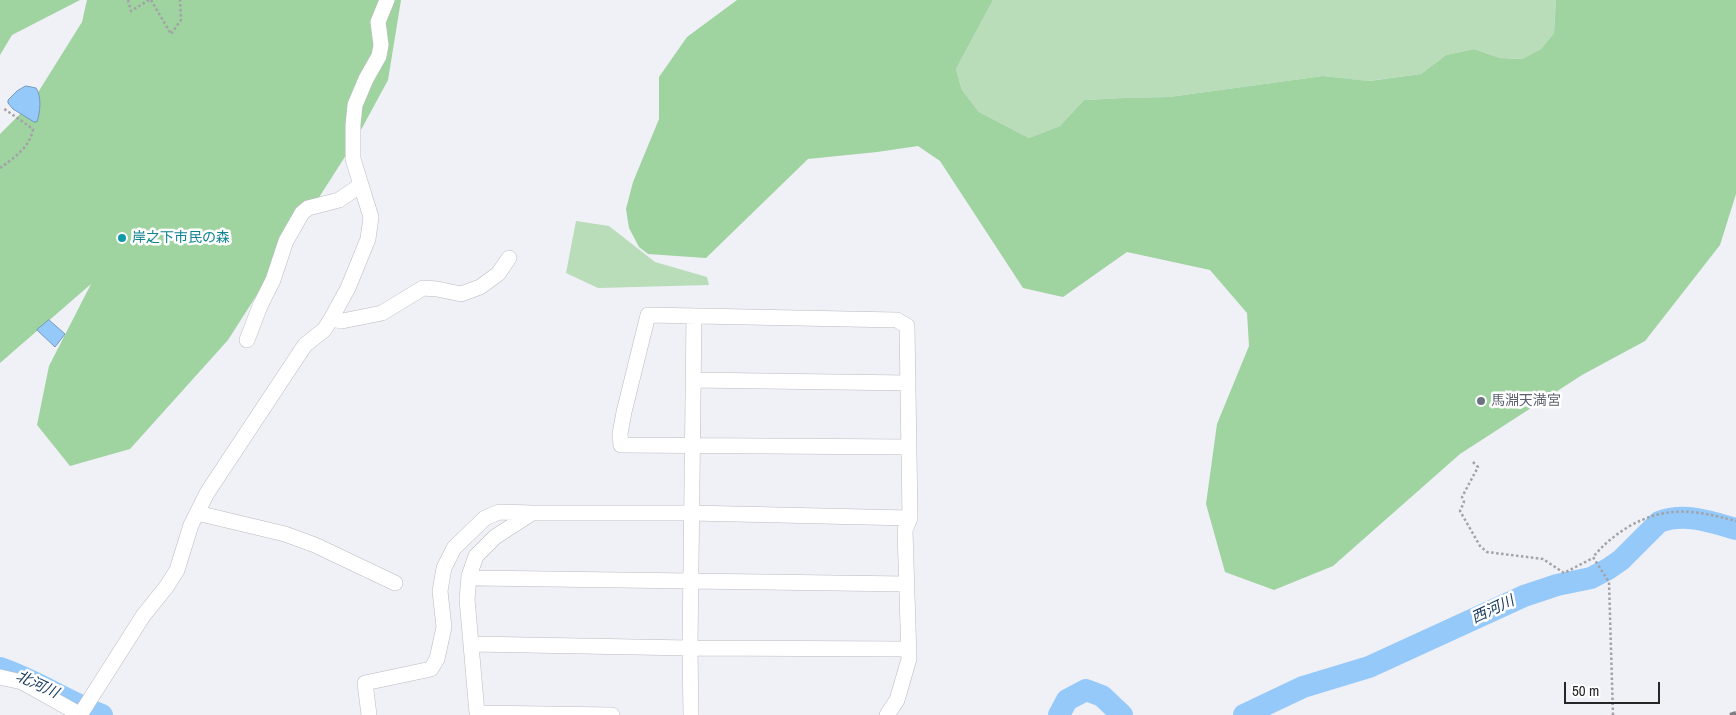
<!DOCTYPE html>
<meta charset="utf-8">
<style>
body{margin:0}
#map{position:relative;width:1736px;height:715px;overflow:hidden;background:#f0f0f7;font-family:"Archivo Narrow",sans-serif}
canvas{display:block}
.scale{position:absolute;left:1564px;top:682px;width:96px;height:22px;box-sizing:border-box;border:2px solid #262628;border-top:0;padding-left:6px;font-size:15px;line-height:18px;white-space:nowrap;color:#262628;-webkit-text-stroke:4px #fff;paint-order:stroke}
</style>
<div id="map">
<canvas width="1736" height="715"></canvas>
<div class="scale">50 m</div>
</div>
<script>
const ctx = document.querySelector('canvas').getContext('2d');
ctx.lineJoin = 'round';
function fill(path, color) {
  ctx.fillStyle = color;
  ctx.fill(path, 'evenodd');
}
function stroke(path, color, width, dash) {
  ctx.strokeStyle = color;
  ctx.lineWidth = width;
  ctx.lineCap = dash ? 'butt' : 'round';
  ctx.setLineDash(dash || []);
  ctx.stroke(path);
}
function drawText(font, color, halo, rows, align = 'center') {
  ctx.font = font + ' "Archivo Narrow","Noto Sans JP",sans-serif';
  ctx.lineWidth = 5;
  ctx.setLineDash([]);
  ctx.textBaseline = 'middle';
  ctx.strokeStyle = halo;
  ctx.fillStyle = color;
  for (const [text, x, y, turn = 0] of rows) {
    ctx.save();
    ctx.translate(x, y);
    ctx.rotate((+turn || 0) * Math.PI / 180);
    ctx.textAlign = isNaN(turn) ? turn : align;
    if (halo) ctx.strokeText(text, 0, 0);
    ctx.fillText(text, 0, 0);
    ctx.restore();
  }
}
fill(new Path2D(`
 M993,0H1556L1554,33L1541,49L1522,59L1500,58L1474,49L1446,55L1421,74L1368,81L1323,76L1169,97L1124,98L1084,100L1060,126L1029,138L979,112L962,90L956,69Z
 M576,221L609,226L655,262L707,277L709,285L598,288L566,273Z`), '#b9dcb9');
fill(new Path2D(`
 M0,0H80L12,35L0,55Z
 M87,0H401L388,80L355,141L228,340L130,449L70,466L37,425L49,366L91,284L0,363V134L32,102L82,22Z
 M737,0H993L956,69L962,90L979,112L1029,138L1060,126L1084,100L1124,98L1169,97L1323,76L1369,81L1421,74L1446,55L1474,49L1500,58L1522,59L1541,49L1554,33L1556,0H1736V194L1720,245L1645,341L1582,375L1460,454L1333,566L1274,590L1225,572L1206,504L1217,424L1249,346L1247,313L1210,270L1127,252L1063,297L1023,288L940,161L918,146L877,152L808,159L706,258L648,254L639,247L629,228L626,209L633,182L659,119V77L687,37Z`), '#9fd3a0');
const water = new Path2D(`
 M26,86L36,88C42,96 40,113 37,122H34L13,109L8,103V100L17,91Z
 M49,320L65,334L55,347L37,330Z`);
fill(water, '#94c9fa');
stroke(water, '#7398bb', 1);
stroke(new Path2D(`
 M0,668C35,680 67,701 102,715
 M1059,715L1067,700L1086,690L1102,696L1122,715
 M1244,715L1303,687L1369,667L1524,596L1557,585L1591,578L1608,569L1621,560L1659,522C1685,512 1712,522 1736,529`), '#94c9fa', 22);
const minor = new Path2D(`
 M331,319L342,321L382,313L423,288L437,289L461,294L480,287L498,274L509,258
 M247,340L260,306L273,280L286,241L302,213L308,208L339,200L361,185L353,159V125L355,105L366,79L379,56L381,45L378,22L387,0
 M693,380L908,383
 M197,513L285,534L315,545L395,583
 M532,513H691L910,518
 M469,576L476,578L906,584
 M472,644L690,648L908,649
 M0,677L22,682L81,715
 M80,715L143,616L167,586L177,570L191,525L207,493L305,345L324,330L331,319L348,288L368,239L371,217L361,185
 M369,715L365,683L431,669L437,659L444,627L440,591L444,568L454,548L485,518L499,512L532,513L495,537L476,556L469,576L467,599L477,713L612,715
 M691,715L690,648L694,316
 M887,715L897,700L909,659L905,530L910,518L907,326L897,320L648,315L624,412L620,434L621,445L909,447`);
stroke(minor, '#babac1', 16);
stroke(new Path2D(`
 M128,0L131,11L149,0
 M151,0L171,34L181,20L180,0
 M0,168C14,158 30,147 33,129L3,108
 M1473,462L1478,467L1462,497L1464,502L1460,511L1480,546L1487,552L1543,559L1564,573L1593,558
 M1613,715L1609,582L1593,557C1603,545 1615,535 1628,527C1666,505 1695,510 1736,521`), '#a2a2a7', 2.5, [2.5, 2.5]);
stroke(minor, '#fff', 15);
stroke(new Path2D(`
 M1730,715L1736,713`), '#7f7f83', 4, [10, 5]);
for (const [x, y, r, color] of [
 [122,238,5,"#0f9aa8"],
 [1481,401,5,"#6b7280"]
]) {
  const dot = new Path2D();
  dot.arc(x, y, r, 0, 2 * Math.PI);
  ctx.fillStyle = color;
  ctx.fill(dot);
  stroke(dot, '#fff', 2);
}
drawText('14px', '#0d838f', '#fff', [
 ["岸之下市民の森",132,238]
], 'left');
drawText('14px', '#5b616d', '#fff', [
 ["馬淵天満宮",1491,401]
], 'left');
drawText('italic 15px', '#153b5c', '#fff', [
 ["西河川",1493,610,-25],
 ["北河川",37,685,25]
]);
</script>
